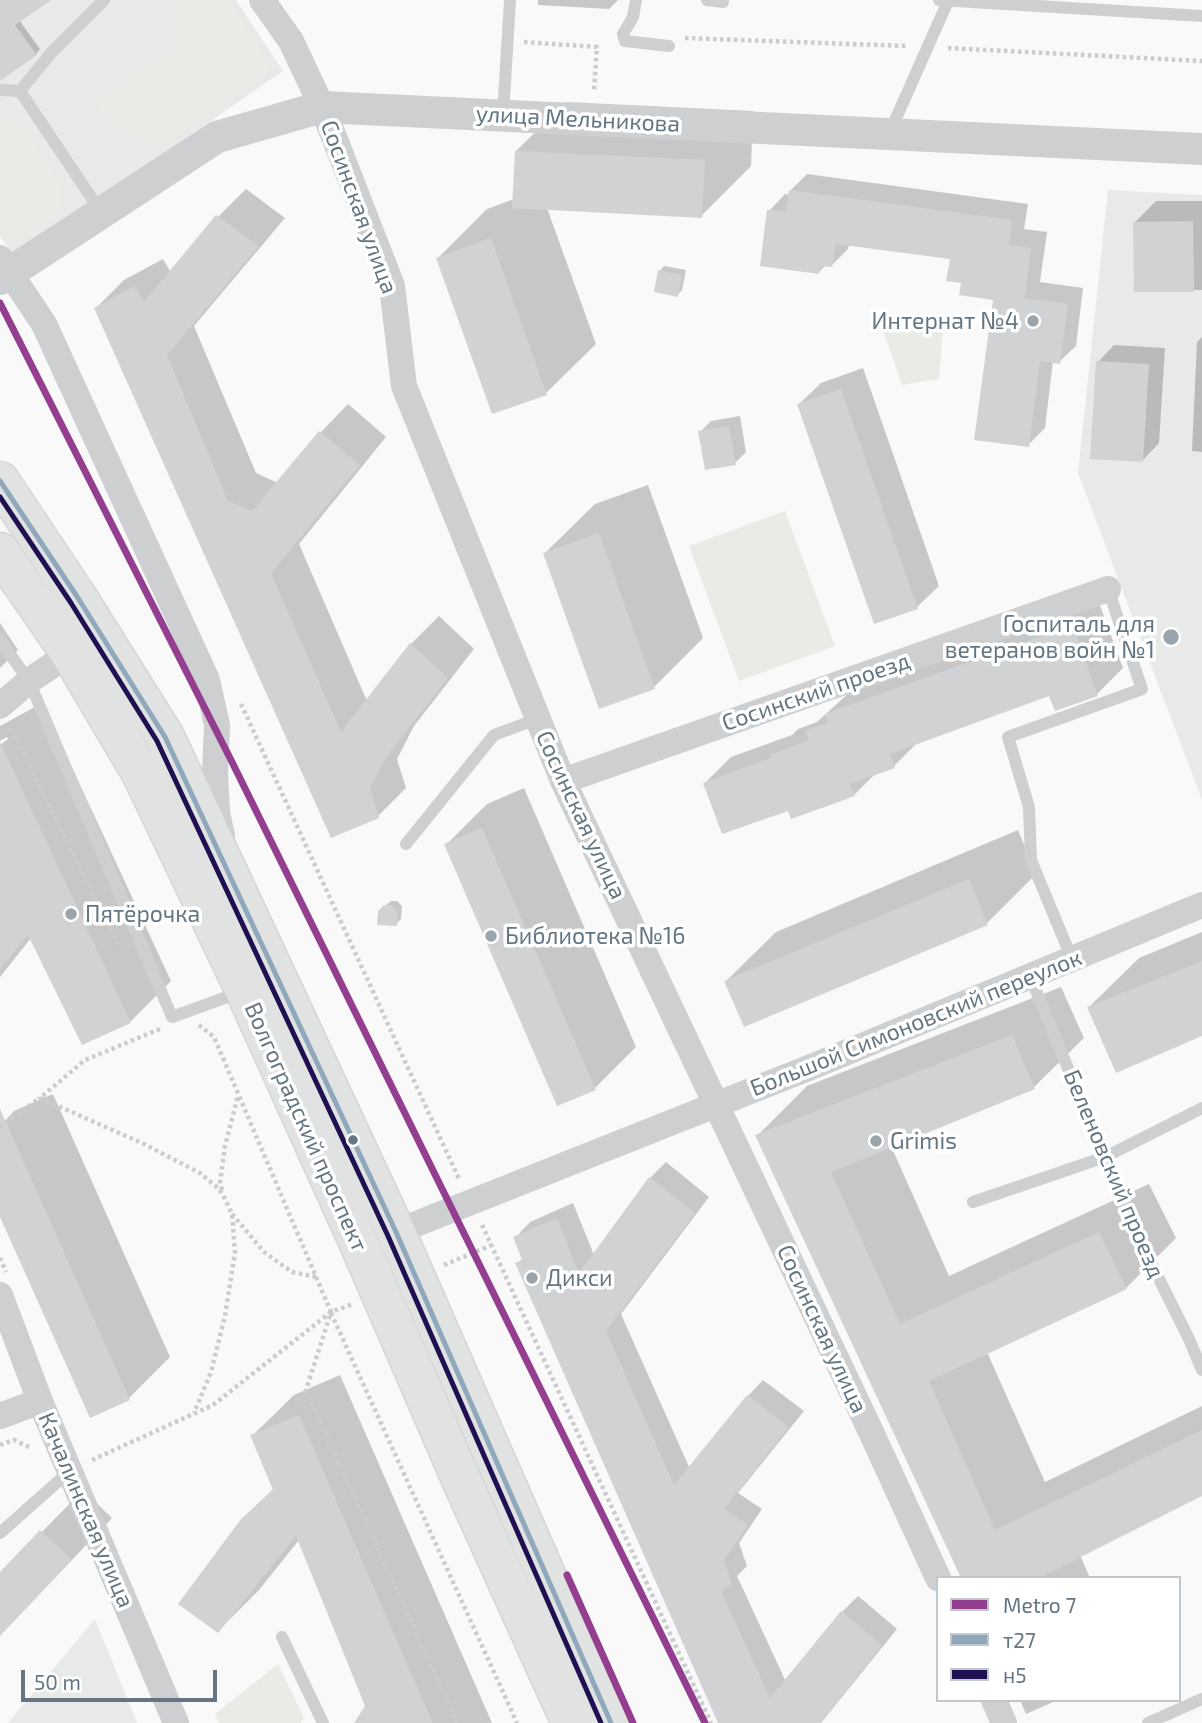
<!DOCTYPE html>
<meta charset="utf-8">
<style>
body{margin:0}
#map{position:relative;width:1202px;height:1723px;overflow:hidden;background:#f9f9f9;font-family:"Exo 2",sans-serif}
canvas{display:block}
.legend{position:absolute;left:936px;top:1576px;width:245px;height:126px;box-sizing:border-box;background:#fff;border:2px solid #c1c8cd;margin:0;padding:9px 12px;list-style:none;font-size:21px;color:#657683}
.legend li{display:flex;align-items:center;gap:14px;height:35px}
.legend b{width:35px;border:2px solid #c1c8cd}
.scale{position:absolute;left:21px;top:1670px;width:196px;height:32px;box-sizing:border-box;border:4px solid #657683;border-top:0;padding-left:9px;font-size:21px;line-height:24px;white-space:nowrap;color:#657683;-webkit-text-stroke:5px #fff;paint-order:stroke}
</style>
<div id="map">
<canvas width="1202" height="1723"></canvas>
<ul class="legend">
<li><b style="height:9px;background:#943e90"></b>Metro 7</li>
<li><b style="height:9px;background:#8fa8bb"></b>т27</li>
<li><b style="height:9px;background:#1f1051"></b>н5</li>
</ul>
<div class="scale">50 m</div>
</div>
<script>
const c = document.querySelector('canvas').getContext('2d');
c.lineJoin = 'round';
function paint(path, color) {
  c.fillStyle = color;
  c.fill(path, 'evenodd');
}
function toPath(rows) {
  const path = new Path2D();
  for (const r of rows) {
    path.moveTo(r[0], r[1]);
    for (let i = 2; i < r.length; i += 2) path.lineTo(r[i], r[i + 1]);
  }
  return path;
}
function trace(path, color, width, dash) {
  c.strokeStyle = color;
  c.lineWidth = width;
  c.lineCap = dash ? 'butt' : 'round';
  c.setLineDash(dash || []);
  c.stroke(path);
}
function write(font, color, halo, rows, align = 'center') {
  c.font = font + ' "Exo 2",sans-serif';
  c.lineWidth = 7;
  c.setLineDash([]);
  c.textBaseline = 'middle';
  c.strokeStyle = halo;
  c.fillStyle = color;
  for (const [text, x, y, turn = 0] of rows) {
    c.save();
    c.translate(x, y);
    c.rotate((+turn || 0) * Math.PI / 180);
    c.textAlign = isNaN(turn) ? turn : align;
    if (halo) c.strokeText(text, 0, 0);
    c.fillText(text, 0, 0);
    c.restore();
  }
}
const built = toPath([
 [0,0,236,0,283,71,15,257,0,236],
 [1108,190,1202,195,1202,800,1078,473],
 [95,1619,137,1723,8,1723]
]);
const green = toPath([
 [172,0,229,0,272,69,159,147,141,142,129,134,98,108,97,101,169,52,176,41,177,30],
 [0,117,19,127,32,138,59,180,63,198,58,214,46,226,17,241,4,239,0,236],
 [880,321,943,327,939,379,902,385],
 [785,511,835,646,739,681,689,546],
 [278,1664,304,1718,300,1723,219,1723,215,1714]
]);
const shadow = toPath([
 [0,0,42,0,19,20,40,49,36,54,0,70],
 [538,0,618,0,609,9,538,5],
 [566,102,753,111,751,166,701,216,547,208,596,344,546,393,493,412,438,258,487,209,514,199,516,151],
 [807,174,1028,204,1024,229,1047,232,1040,282,1083,288,1076,346,1059,362,1053,361,1045,428,1028,445,995,298,963,282,952,257,849,244,848,249,832,265,826,265,819,272,769,211,785,194,790,195,790,191],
 [246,189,285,218,194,326,256,473,278,483,321,432,348,404,386,437,299,544,367,701,411,644,439,616,474,649,414,726,397,759,406,788,378,816,96,308,124,280,163,259,171,273,218,217],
 [1156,201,1202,201,1202,290,1136,290,1135,222],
 [664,266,686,270,682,290,677,295,660,271],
 [1202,337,1202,452,1192,451,1197,342],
 [1114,345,1165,348,1159,443,1143,460,1098,362],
 [863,368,939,586,917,607,799,404,821,383],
 [740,416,746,452,735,463,700,432,711,421],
 [648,485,703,638,654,687,545,553,595,504],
 [1098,600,1123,668,1097,694,1050,693,919,741,894,766,876,773,854,795,789,808,705,783,731,757,792,735,798,729,817,722,853,689],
 [0,623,18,650,0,668],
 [42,703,171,981,130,1022,31,938,0,977,0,745,8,739,7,737,0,741,0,726],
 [524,788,636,1047,595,1088,446,845,487,804],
 [1018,830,1036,874,987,923,726,981,776,932],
 [391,901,397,901,402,906,401,919,396,924,379,911],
 [1202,932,1202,1034,1089,1007,1139,958],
 [1061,987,1084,1038,1034,1087,891,1146,949,1276,1149,1184,1176,1238,1126,1288,987,1352,1045,1482,1202,1406,1202,1494,1080,1555,1090,1578,963,1578,757,1136,807,1086],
 [53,1094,170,1357,129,1398,0,1213,0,1126,14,1111],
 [666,1162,709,1197,621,1314,690,1469,748,1396,763,1380,804,1411,738,1493,762,1509,739,1543,747,1566,737,1576,786,1682,842,1612,858,1596,897,1629,821,1723,720,1723,517,1264,523,1258,515,1238,530,1222,573,1203,594,1255,650,1178],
 [340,1375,492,1723,356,1723,367,1706,299,1540,259,1590,218,1631,242,1520,274,1488,252,1436,294,1395],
 [83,1490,112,1518,0,1635,0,1575],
 [1020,1700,1058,1700,1026,1714]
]);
const building = toPath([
 [0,0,51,0,15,25,37,55,0,81],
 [515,151,705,160,702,218,512,208],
 [789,190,1012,220,1009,245,1031,248,1025,298,1068,304,1060,364,1040,361,1029,447,974,440,993,300,959,295,961,283,946,281,950,259,836,244,832,267,820,266,819,274,760,266,767,210,786,212],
 [216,215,259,246,167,355,228,501,252,511,319,431,360,465,271,573,341,732,410,643,448,678,387,756,370,788,379,818,331,838,94,308,135,286,144,302],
 [1193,221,1194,292,1134,292,1133,222],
 [491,238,547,395,492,414,436,258],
 [658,270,682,275,678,297,654,292],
 [1096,361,1149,364,1143,462,1090,459],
 [841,389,918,609,874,624,797,404],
 [729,426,736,465,705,470,698,431],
 [599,533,655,689,599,709,543,553],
 [1072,625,1098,696,1055,711,1049,696,890,754,895,768,850,784,855,796,791,819,788,811,722,834,703,783,771,758,770,755,809,740,805,731,828,723,825,714],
 [0,742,131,1023,82,1045,28,935,0,969],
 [482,828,596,1090,557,1106,444,844],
 [969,879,988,925,744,1027,724,981],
 [384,905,392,905,398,912,397,926,377,925,378,911],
 [1202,961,1202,1036,1116,1073,1087,1007],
 [1012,1035,1035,1089,831,1172,900,1324,1099,1232,1127,1289,929,1381,995,1530,1202,1430,1202,1496,1039,1578,961,1578,755,1135],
 [0,1109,130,1400,90,1418,0,1217],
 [649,1177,695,1213,606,1331,674,1485,747,1395,789,1427,724,1509,748,1525,724,1560,732,1584,721,1591,770,1698,841,1611,882,1645,821,1723,718,1723,515,1263,522,1260,513,1237,557,1218,579,1273],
 [299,1415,416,1685,433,1723,354,1723,365,1706,296,1536,218,1633,178,1604,241,1519,273,1490,250,1435],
 [40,1530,72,1560,0,1636,0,1572]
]);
const path = toPath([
 [685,38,908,46],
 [524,42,597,47,594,91],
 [948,48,1202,61],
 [241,704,459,1179],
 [11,728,119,947],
 [199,1025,214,1037,331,1312,306,1390,457,1723],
 [160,1029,85,1060,40,1098,144,1144,200,1173,219,1189,223,1195,232,1214,235,1252,225,1316,211,1372,194,1413],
 [0,1127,40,1098],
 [222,1190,220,1183,225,1146,238,1096],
 [232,1214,264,1252,292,1272,316,1277],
 [482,1225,711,1723],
 [0,1258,6,1272],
 [444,1265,492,1245],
 [331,1313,517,1723],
 [0,1445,14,1440,31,1448],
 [92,1460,213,1405,331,1312,353,1304]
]);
const service = toPath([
 [636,0,633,17,623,34,625,41,669,46],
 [707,0,723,2],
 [939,0,1202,16],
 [0,90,20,91,52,52,104,0],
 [20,91,101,212],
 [503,115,510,0],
 [889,134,948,1],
 [0,640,29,681,172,1017,241,992],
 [406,844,494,735,537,719],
 [1072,959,1031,860,1029,807,1008,737,1142,689,1108,589],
 [1030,976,1134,1229,1189,1339,1202,1370],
 [973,1202,1105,1157,1202,1108],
 [0,1533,70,1471],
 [282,1637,323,1723],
 [1148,1723,1202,1699]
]);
const minor = toPath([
 [262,0,291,41,322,107,336,142,392,286,404,386,563,781,872,1434,938,1578],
 [0,258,44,324,207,680,217,725,215,772,217,812,222,836],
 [0,706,29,681,70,653],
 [563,781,1108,589],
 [396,1232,816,1065,1202,905],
 [0,1295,40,1401,176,1723],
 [0,1416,40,1401],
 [994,1700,1004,1723]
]);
const tertiary = toPath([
 [0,279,217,137,322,107,1202,149]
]);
const primary = toPath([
 [0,481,78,598,165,737,396,1232,611,1723],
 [0,552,70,653,141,773,245,991,360,1246,463,1484,571,1723]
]);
const bus1 = toPath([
 [0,481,78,598,165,737,396,1232,611,1723]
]);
const bus2 = toPath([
 [0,497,71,603,157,741,388,1236,601,1723]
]);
const metro1 = toPath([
 [0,303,233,764,705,1723],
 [567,1575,633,1723]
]);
const markers = [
 [1033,321,7,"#99a4ac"],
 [1171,637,9,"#99a4ac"],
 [71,914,7,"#99a4ac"],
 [491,936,7,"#99a4ac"],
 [353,1140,6,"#657683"],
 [876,1141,7,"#99a4ac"],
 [532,1278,7,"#99a4ac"]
];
const streetNames = [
 ["улица Мельникова",578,119,3],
 ["Сосинская улица",359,207,70],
 ["Сосинский проезд",816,692,-19],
 ["Сосинская улица",581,815,65],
 ["Большой Симоновский переулок",916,1023,-22],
 ["Волгоградский проспект",306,1127,66],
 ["Беленовский проезд",1114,1174,67],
 ["Сосинская улица",822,1329,65],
 ["Качалинская улица",86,1510,67]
];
const poiNames = [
 ["Интернат №4",1019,321,"right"],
 ["Госпиталь для",1155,624,"right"],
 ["ветеранов войн №1",1155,650,"right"],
 ["Пятёрочка",85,914],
 ["Библиотека №16",505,936],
 ["Grimis",890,1141],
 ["Дикси",546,1278]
];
paint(built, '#e8e9e9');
paint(green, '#e8ebe6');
paint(shadow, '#0003');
paint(building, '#d0d2d3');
trace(primary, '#d5d6d7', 41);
trace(path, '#cbcccd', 4.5, [3.5, 3.5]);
trace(service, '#cecfd0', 12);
trace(minor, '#cecfd0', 26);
trace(tertiary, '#cecfd0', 32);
trace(primary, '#e1e2e2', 38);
trace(bus1, '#8fa8bb', 5);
trace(bus2, '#1f1051', 5);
trace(metro1, '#943e90', 7);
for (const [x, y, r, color] of markers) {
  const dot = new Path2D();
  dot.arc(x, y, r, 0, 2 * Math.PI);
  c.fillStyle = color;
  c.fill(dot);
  trace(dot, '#fff', 2.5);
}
write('23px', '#657683', '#fff', streetNames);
write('23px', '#657683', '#fff', poiNames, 'left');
</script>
